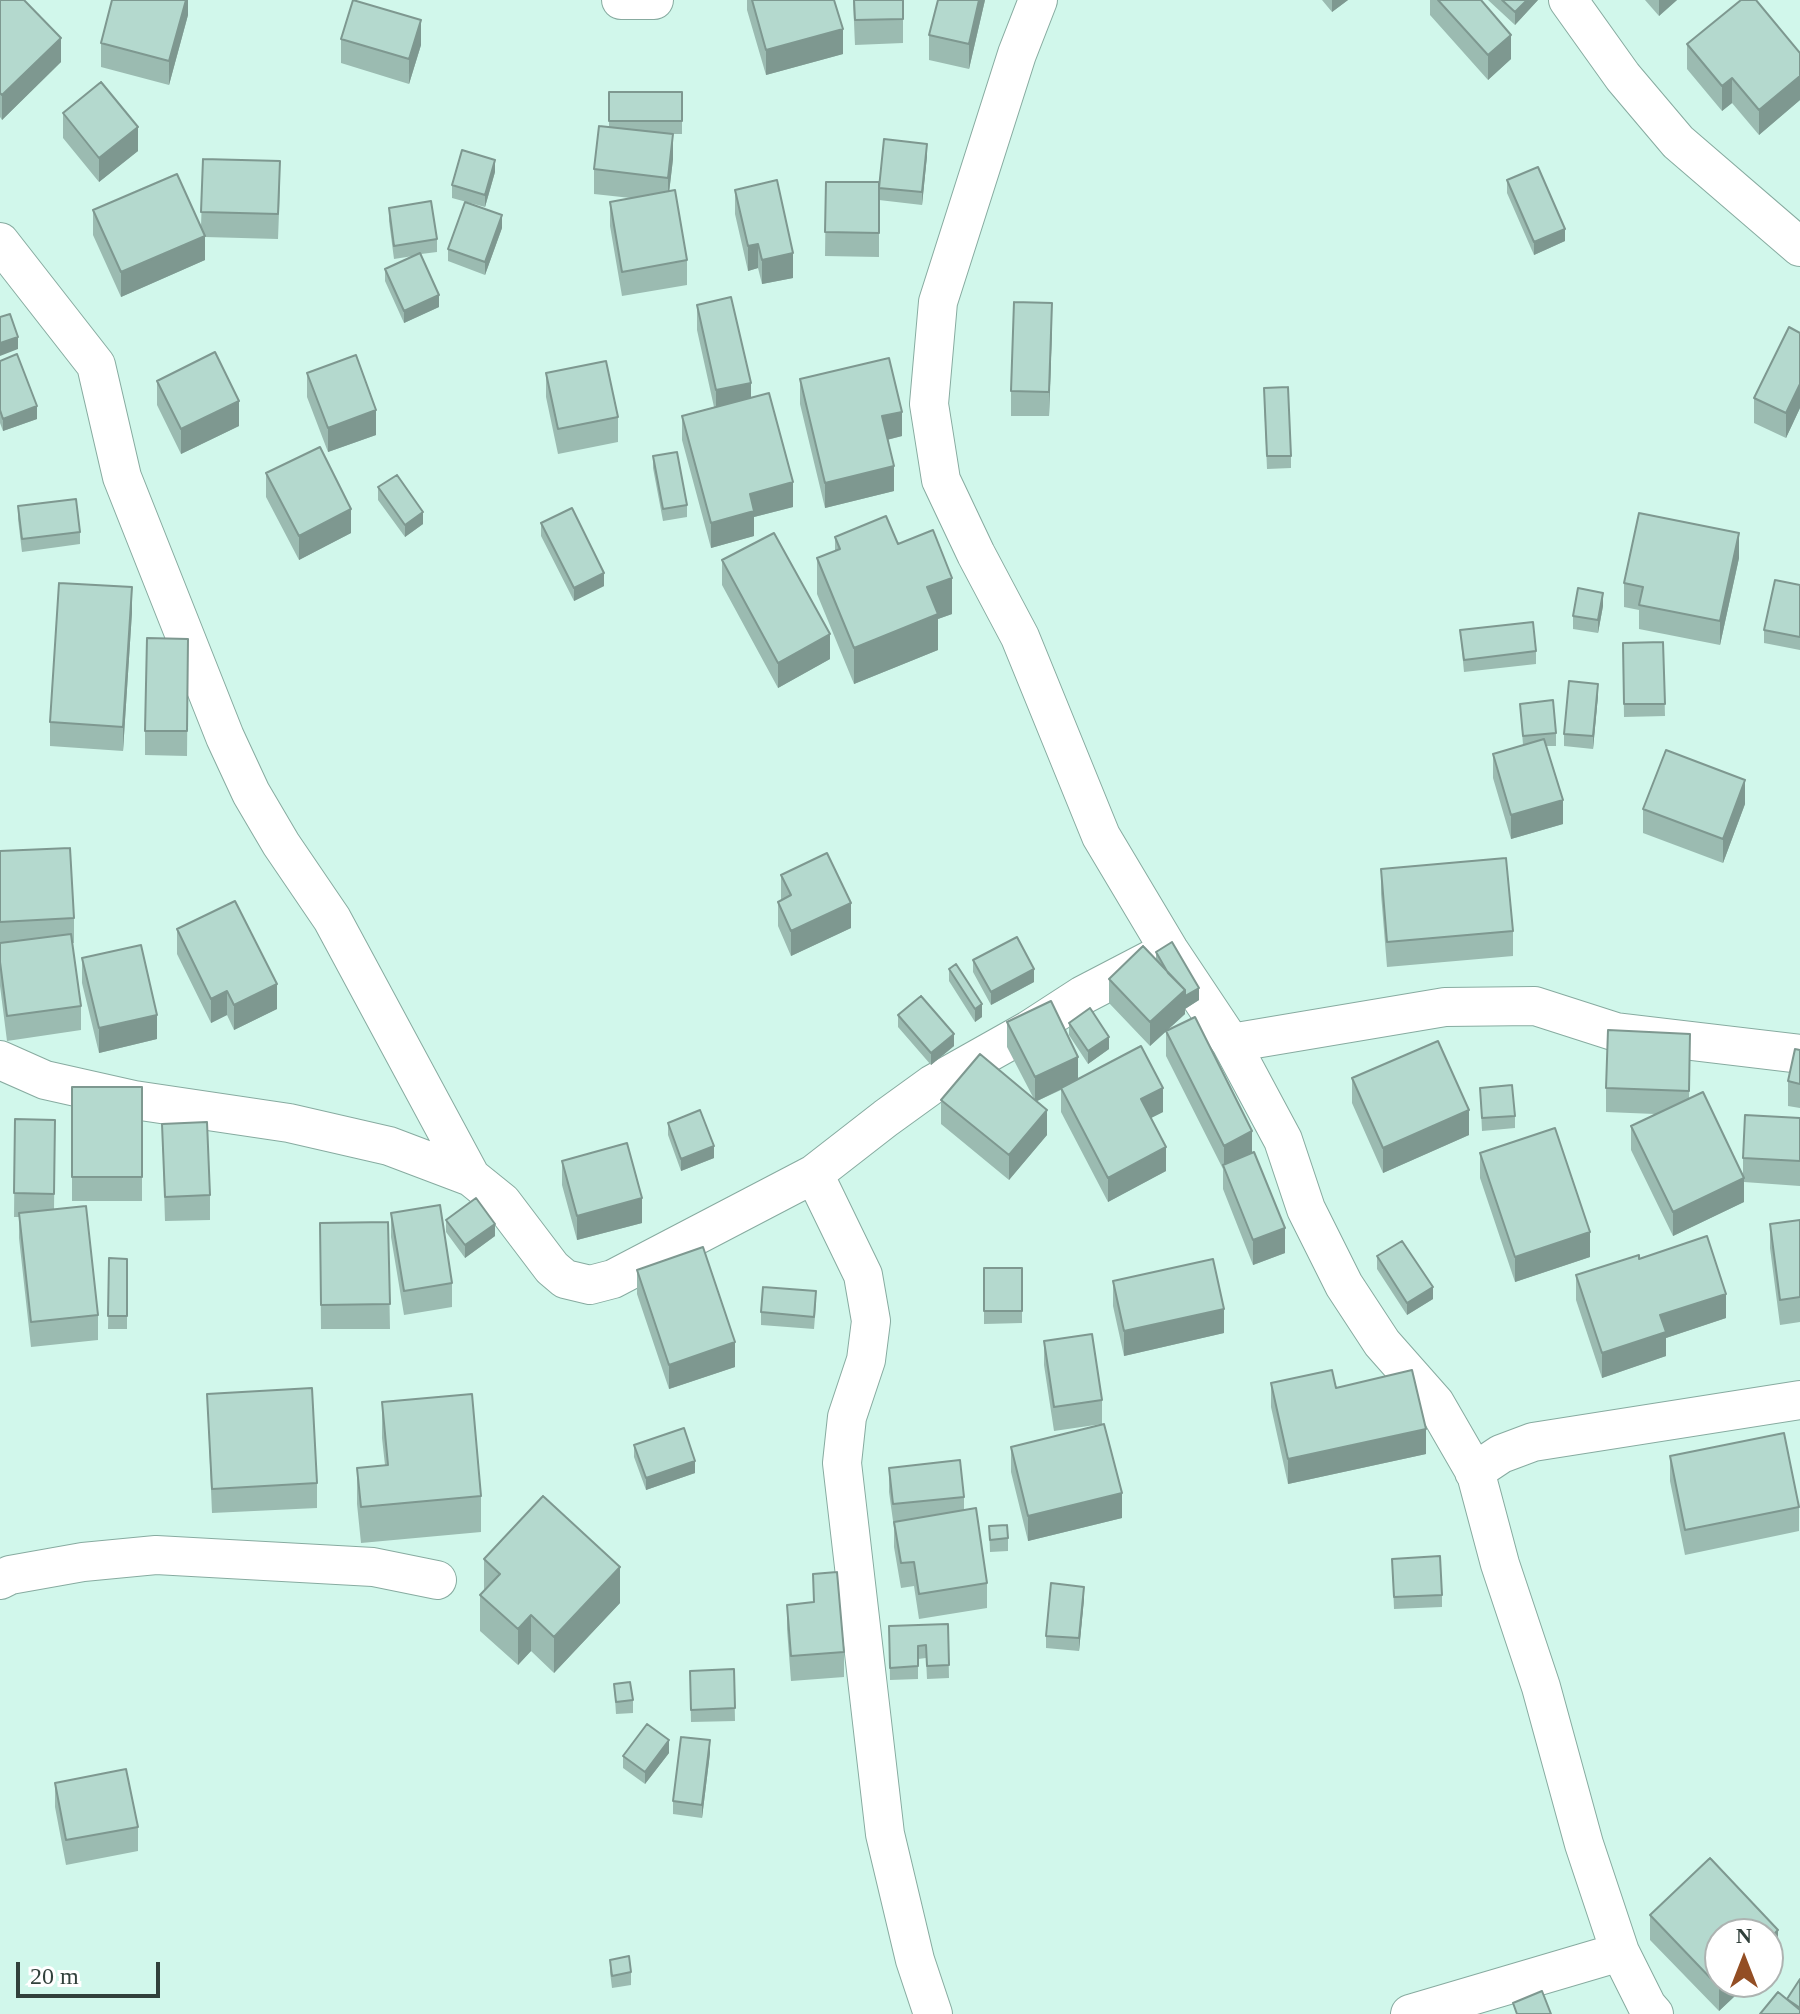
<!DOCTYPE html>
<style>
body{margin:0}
#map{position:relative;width:1800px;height:2014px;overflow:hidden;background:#d1f7eb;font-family:Georgia,serif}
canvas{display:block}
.north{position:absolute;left:1704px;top:1918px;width:80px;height:80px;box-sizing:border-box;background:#fff;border:2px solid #adb3b1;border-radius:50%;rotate:0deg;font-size:22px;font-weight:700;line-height:32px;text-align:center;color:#31403b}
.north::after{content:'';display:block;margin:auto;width:28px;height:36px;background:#934e24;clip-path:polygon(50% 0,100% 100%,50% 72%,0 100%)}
.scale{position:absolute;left:16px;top:1962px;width:144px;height:36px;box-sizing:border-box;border:4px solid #31403b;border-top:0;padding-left:10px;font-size:24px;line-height:28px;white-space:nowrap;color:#31403b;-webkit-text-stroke:6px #fff;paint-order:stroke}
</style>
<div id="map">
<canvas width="1800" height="2014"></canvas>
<div class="north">N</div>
<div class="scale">20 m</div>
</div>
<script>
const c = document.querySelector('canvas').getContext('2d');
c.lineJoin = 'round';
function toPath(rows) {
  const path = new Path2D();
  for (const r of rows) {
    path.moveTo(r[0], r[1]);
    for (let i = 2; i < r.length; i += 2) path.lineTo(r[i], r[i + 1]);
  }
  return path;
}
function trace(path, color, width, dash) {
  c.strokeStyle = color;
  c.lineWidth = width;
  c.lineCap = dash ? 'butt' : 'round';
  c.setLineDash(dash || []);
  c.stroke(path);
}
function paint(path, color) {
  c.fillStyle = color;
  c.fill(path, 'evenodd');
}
const minor = toPath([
 [621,0,654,0],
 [1038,0,1017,54,938,302,929,404,941,480,976,554,1020,637,1101,836,1169,950,1231,1043,1283,1140,1306,1209,1344,1285,1382,1343,1435,1403,1476,1474,1500,1564,1541,1687,1584,1844,1620,1952,1647,2006,1654,2014],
 [1568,0,1623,77,1678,142,1800,247],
 [0,242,96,365,122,477,225,737,251,793,281,844,332,919,471,1177],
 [1231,1043,1445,1007,1535,1006,1616,1032,1800,1054],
 [0,1060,45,1080,134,1100,289,1123,389,1146,471,1177,502,1202,552,1268,565,1279,590,1285,613,1279,814,1174,886,1118,933,1084,1029,1030,1083,995,1156,957],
 [814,1174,863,1275,871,1321,866,1360,847,1417,842,1463,885,1834,915,1960,933,2014],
 [1474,1472,1501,1454,1533,1442,1800,1400],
 [0,1580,10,1575,83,1562,156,1555,373,1567,437,1580],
 [1410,2014,1620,1952]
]);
const wall = toPath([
 [0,0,61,62,2,120,0,117],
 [188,0,188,15,169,85,101,67,101,43],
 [747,0,834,0,843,54,766,75,747,10],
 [853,0,903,0,903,43,855,45],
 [985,0,969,69,929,60,929,35],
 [1322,0,1348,0,1332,12],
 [1430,0,1481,0,1511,59,1488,80,1430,15],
 [1488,0,1538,0,1515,25],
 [1645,0,1677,0,1659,16],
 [341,39,421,45,409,84,341,63],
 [1687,44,1800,53,1800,100,1759,135,1732,103,1722,111,1687,69],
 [609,92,682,92,682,134,672,134,673,159,669,192,687,260,687,285,622,296,610,226,610,202,631,198,594,194,594,169,609,127],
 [63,113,138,151,99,182,63,138],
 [927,156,922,205,879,200,879,257,825,256,826,182,879,182],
 [203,159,280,186,278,239,205,237,205,260,121,297,93,235,93,210,201,227],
 [495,172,485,207,452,198,452,185],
 [1507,180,1565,241,1534,255,1507,193],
 [735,190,793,278,762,284,758,268,748,271,735,214],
 [389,208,437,239,437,252,421,254,439,307,404,323,385,281,385,269,413,256,394,259,389,221],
 [502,228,485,275,448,261,448,249],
 [697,305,751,398,793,507,754,517,754,536,711,548,682,440,682,416,714,407,697,330],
 [1052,328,1049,416,1011,416,1011,391],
 [1800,333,1800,408,1786,438,1754,423,1754,398],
 [0,361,37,419,3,431,0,423],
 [307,373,376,435,328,452,307,397],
 [546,373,618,417,618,442,558,454,546,397],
 [800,379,902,436,887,440,894,491,825,508,800,404],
 [157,381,239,426,181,454,157,405],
 [1264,400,1291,456,1291,468,1267,469],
 [653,456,687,505,687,517,663,521,653,468],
 [266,473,351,533,299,560,266,497],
 [378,487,423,524,405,537,378,500],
 [18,506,80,532,80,544,22,552,18,519],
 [541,523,604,586,574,601,541,536],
 [835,537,898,544,952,614,938,619,938,650,854,684,817,594,817,558,835,551],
 [1739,558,1720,645,1639,629,1639,610,1624,607,1624,583],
 [722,560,830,659,778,688,722,585],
 [1800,585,1800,650,1764,643,1764,630],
 [1603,606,1598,633,1573,629,1573,616],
 [132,612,123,751,50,746,50,722],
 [1460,630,1536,651,1536,664,1464,672],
 [188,639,187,756,145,755,145,731],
 [1663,642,1665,716,1624,717,1623,643],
 [1598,696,1593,749,1564,746,1564,734],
 [1520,704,1556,733,1556,746,1546,746,1563,824,1511,839,1493,778,1493,754,1523,745],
 [1745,804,1723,863,1643,833,1643,809],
 [0,851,74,918,74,943,72,943,81,1006,81,1030,7,1041,0,986],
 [1381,869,1513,931,1513,956,1387,967,1381,894],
 [781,875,851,928,791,956,778,926,778,902,781,900],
 [177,929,277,1009,234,1030,227,1015,211,1023,177,954],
 [1156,952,1199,1000,1185,1009,1185,1014,1150,1046,1109,1003,1109,979,1156,960],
 [82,958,157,1039,99,1053,82,983],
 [973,960,1034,982,991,1005,973,972],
 [949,969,982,1017,975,1022,949,981],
 [898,1015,954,1046,931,1065,898,1027],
 [1007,1022,1078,1079,1163,1112,1151,1118,1166,1171,1108,1202,1061,1112,1061,1090,1037,1101,1047,1135,1009,1180,941,1124,941,1100,1034,1099,1007,1047],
 [1069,1023,1109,1049,1088,1064,1069,1035],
 [1166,1031,1252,1153,1285,1253,1253,1265,1223,1189,1223,1169,1166,1056],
 [1800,1050,1800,1108,1788,1106,1788,1081],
 [1690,1058,1689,1098,1743,1174,1743,1158,1800,1118,1800,1186,1744,1182,1744,1202,1673,1236,1631,1150,1631,1126,1655,1114,1606,1112,1606,1088],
 [1352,1078,1469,1135,1383,1173,1352,1103],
 [72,1087,142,1087,142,1201,72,1201],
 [1480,1088,1515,1116,1515,1128,1482,1131],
 [15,1119,55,1120,54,1210,98,1315,98,1340,31,1347,19,1238,19,1217,14,1217],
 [668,1123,714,1158,681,1171,668,1135],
 [162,1124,210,1195,210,1220,165,1221],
 [1480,1153,1590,1257,1515,1282,1480,1178],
 [562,1161,642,1223,577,1240,562,1185],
 [391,1213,452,1283,452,1307,404,1315,391,1237],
 [446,1220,495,1236,465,1258,446,1232],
 [1800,1220,1800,1322,1780,1325,1770,1248,1770,1224],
 [388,1222,390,1329,321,1329,320,1223],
 [1377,1256,1433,1299,1407,1315,1377,1269],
 [109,1258,127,1259,127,1329,108,1329],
 [984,1268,1022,1268,1022,1323,984,1324],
 [637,1270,735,1367,669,1389,637,1294],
 [1576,1275,1726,1318,1666,1338,1666,1356,1602,1378,1576,1300],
 [1113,1281,1224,1333,1124,1356,1113,1306],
 [816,1304,814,1329,761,1325,761,1312],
 [1044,1341,1102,1400,1102,1424,1054,1431,1044,1365],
 [1271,1383,1426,1454,1288,1484,1271,1407],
 [207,1394,317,1483,317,1508,212,1513],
 [382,1402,481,1496,481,1532,361,1543,357,1504,357,1468,385,1465,382,1438],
 [634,1445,695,1473,646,1490,634,1457],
 [1011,1447,1122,1518,1028,1541,1011,1472],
 [1670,1456,1799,1507,1799,1531,1685,1555,1670,1481],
 [889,1468,964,1497,964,1510,987,1583,987,1608,919,1619,914,1586,901,1588,894,1547,894,1528,889,1492],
 [989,1526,1008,1538,1008,1551,990,1552],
 [484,1559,620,1603,554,1673,531,1651,518,1665,480,1631,480,1595,484,1591],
 [1392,1559,1442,1595,1442,1607,1394,1609],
 [813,1574,844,1652,844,1677,791,1681,787,1629,787,1605,813,1602],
 [1084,1599,1079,1651,1046,1648,1046,1636],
 [948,1624,949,1678,927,1679,926,1658,918,1659,918,1679,890,1680,889,1626],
 [734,1669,735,1721,691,1722,690,1671],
 [614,1684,633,1700,633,1713,616,1714],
 [669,1753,645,1784,623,1768,623,1756],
 [710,1753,702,1818,673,1814,673,1801],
 [55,1783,138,1827,138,1851,66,1865,55,1807],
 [1650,1915,1778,1955,1719,2011,1650,1940],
 [610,1960,631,1972,631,1985,612,1988,610,1972]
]);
const shadedWall = toPath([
 [186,0,188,0,188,15,169,85,169,61],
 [979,0,985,0,969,69,969,44],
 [1332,0,1348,0,1332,12],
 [1527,0,1538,0,1515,25,1515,12],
 [1659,0,1677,0,1659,16],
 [421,20,421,45,409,84,409,59],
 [843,29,843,54,766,75,766,50],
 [1511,35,1511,59,1488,80,1488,55],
 [61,38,61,62,2,120,2,95],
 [1800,76,1800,100,1759,135,1759,110],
 [1732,78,1732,103,1722,111,1722,86],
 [138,127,138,151,99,182,99,158],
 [673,134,673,159,668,202,668,178],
 [927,144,927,156,922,205,922,192],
 [495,160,495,172,485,207,485,195],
 [502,215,502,228,485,275,485,262],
 [1565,229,1565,241,1534,255,1534,242],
 [205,236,205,260,121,297,121,272],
 [758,244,758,268,748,271,748,246],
 [793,253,793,278,762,284,762,260],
 [439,295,439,307,404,323,404,311],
 [1052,303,1052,328,1049,416,1049,392],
 [18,337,18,349,0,356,0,343],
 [751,383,751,408,716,415,716,390],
 [1800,384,1800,408,1786,438,1786,413],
 [239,401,239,426,181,454,181,429],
 [37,406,37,419,3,431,3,419],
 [376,410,376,435,328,452,328,428],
 [902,412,902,436,882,441,882,416],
 [894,466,894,491,825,508,825,483],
 [793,482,793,507,754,517,754,536,711,548,711,523,750,494],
 [351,509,351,533,299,560,299,536],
 [423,512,423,524,405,537,405,525],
 [1739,533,1739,558,1720,645,1720,621],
 [604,573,604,586,574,601,574,588],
 [952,578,952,614,938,619,938,650,854,684,854,648,927,587],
 [132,587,132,612,123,751,123,727],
 [1603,593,1603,606,1598,633,1598,620],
 [830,634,830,659,778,688,778,663],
 [1598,684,1598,696,1593,749,1593,736],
 [1745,780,1745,804,1723,863,1723,839],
 [1563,800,1563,824,1511,839,1511,815],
 [851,903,851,928,791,956,791,931],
 [1034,969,1034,982,991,1005,991,992],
 [277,984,277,1009,234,1030,234,1005],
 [1199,988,1199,1000,1185,1009,1185,1014,1150,1046,1150,1022,1185,990],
 [227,991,227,1015,211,1023,211,999],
 [982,1004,982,1017,975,1022,975,1009],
 [157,1015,157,1039,99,1053,99,1028],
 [954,1034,954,1046,931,1065,931,1053],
 [1109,1037,1109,1049,1088,1064,1088,1051],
 [1078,1057,1078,1081,1035,1102,1035,1077],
 [1163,1088,1163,1112,1141,1123,1141,1099],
 [1047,1110,1047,1135,1009,1180,1009,1155],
 [1469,1110,1469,1135,1383,1173,1383,1148],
 [1252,1131,1252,1156,1224,1167,1224,1146],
 [714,1146,714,1158,681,1171,681,1159],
 [1166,1147,1166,1171,1108,1202,1108,1178],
 [1744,1178,1744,1202,1673,1236,1673,1212],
 [642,1198,642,1223,577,1240,577,1216],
 [495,1224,495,1236,465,1258,465,1245],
 [1285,1228,1285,1253,1253,1265,1253,1240],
 [1590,1232,1590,1257,1515,1282,1515,1257],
 [1433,1287,1433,1299,1407,1315,1407,1303],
 [1726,1294,1726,1318,1666,1338,1666,1356,1602,1378,1602,1353,1660,1315],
 [1224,1309,1224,1333,1124,1356,1124,1331],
 [735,1342,735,1367,669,1389,669,1365],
 [1426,1429,1426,1454,1288,1484,1288,1459],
 [695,1461,695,1473,646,1490,646,1478],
 [1122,1493,1122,1518,1028,1541,1028,1516],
 [620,1567,620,1603,554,1673,554,1637],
 [1084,1587,1084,1599,1079,1651,1079,1638],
 [531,1615,531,1651,518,1665,518,1629],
 [669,1740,669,1753,645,1784,645,1772],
 [710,1740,710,1753,702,1818,702,1805],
 [1778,1930,1778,1955,1768,1965,1768,1940],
 [1724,1982,1750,1982,1719,2011,1719,1987]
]);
const building = toPath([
 [0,0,24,0,61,38,2,95,0,93,0,0],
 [112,0,186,0,169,61,101,43,112,0],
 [353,0,421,20,409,59,341,39,353,0],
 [752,0,834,0,843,29,766,50,752,0],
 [854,0,903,0,903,19,855,20,854,0],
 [938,0,979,0,969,44,929,35,938,0],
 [1438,0,1481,0,1511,35,1488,55,1438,0],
 [1502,0,1527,0,1515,12,1502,0],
 [1741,0,1756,0,1800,53,1800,76,1759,110,1732,78,1722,86,1687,44,1741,0],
 [101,82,138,127,99,158,63,113,101,82],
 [609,92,682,92,682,121,609,121,609,92],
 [599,126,673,134,668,178,594,169,599,126],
 [884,139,927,144,922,192,879,188,884,139],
 [462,150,495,160,485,195,452,185,462,150],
 [203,159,280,161,278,214,201,212,203,159],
 [1538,167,1565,229,1534,242,1507,180,1538,167],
 [177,174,205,236,121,272,93,210,177,174],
 [777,180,793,253,762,260,758,244,748,246,735,190,777,180],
 [826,182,879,182,879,233,825,232,826,182],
 [675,190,687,260,622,272,610,202,675,190],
 [431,201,437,239,394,246,389,208,431,201],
 [465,202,502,215,485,262,448,249,465,202],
 [420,253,439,295,404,311,385,269,420,253],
 [731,297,751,383,716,390,697,305,731,297],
 [1014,302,1052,303,1049,392,1011,391,1014,302],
 [10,314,18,337,0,343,0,317,10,314],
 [1789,327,1800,333,1800,384,1786,413,1754,398,1789,327],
 [215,352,239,401,181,429,157,381,215,352],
 [17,354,37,406,3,419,0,410,0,361,17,354],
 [356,355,376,410,328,428,307,373,356,355],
 [889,358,902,412,882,416,894,466,825,483,800,379,889,358],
 [606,361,618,417,558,429,546,373,606,361],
 [1288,387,1291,456,1267,456,1264,388,1288,387],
 [769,393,793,482,750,494,754,511,711,523,682,416,769,393],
 [320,447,351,509,299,536,266,473,320,447],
 [677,452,687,505,663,509,653,456,677,452],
 [397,475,423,512,405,525,378,487,397,475],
 [76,499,80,532,22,539,18,506,76,499],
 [572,508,604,573,574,588,541,523,572,508],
 [1639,513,1739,533,1720,621,1639,605,1643,587,1624,583,1639,513],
 [886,516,898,544,933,530,952,578,927,587,938,614,854,648,817,558,840,549,835,537,886,516],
 [774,533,830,634,778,663,722,560,774,533],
 [1775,580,1800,585,1800,637,1764,630,1775,580],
 [59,583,132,587,123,727,50,722,59,583],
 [1578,588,1603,593,1598,620,1573,616,1578,588],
 [1533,622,1536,651,1464,660,1460,630,1533,622],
 [147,638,188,639,187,731,145,731,147,638],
 [1663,642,1665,704,1624,704,1623,643,1663,642],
 [1569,681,1598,684,1593,736,1564,734,1569,681],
 [1553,700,1556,733,1523,736,1520,704,1553,700],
 [1544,739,1563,800,1511,815,1493,754,1544,739],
 [1666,750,1745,780,1723,839,1643,809,1666,750],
 [70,848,74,918,0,922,0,851,70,848],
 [827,853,851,903,791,931,778,902,791,895,781,875,827,853],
 [1506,858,1513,931,1387,942,1381,869,1506,858],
 [235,901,277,984,234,1005,227,991,211,999,177,929,235,901],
 [71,934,81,1006,7,1016,0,962,0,943,71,934],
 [1017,937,1034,969,991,992,973,960,1017,937],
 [1172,942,1199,988,1185,996,1185,990,1168,973,1156,952,1172,942],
 [141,945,157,1015,99,1028,82,958,141,945],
 [1143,946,1185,990,1150,1022,1109,979,1143,946],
 [956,964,982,1004,975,1009,949,969,956,964],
 [921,996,954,1034,931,1053,898,1015,921,996],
 [1051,1001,1078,1057,1035,1077,1007,1022,1051,1001],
 [1090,1008,1109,1037,1088,1051,1069,1023,1090,1008],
 [1195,1017,1252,1131,1224,1146,1166,1031,1195,1017],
 [1608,1030,1690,1034,1689,1091,1606,1088,1608,1030],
 [1438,1041,1469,1110,1383,1148,1352,1078,1438,1041],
 [1141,1046,1163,1088,1141,1099,1166,1147,1108,1178,1061,1088,1141,1046],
 [1795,1049,1800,1050,1800,1084,1788,1081,1795,1049],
 [980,1054,1047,1110,1009,1155,941,1100,980,1054],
 [1512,1085,1515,1116,1482,1118,1480,1088,1512,1085],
 [72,1087,142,1087,142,1177,72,1177,72,1087],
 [1703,1092,1744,1178,1673,1212,1631,1126,1703,1092],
 [700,1110,714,1146,681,1159,668,1123,700,1110],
 [1745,1115,1800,1118,1800,1161,1743,1158,1745,1115],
 [15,1119,55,1120,54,1194,14,1193,15,1119],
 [207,1122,210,1195,165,1197,162,1124,207,1122],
 [1555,1128,1590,1232,1515,1257,1480,1153,1555,1128],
 [627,1143,642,1198,577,1216,562,1161,627,1143],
 [1254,1152,1285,1228,1253,1240,1223,1165,1254,1152],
 [476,1198,495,1224,465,1245,446,1220,476,1198],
 [440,1205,452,1283,404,1291,391,1213,440,1205],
 [86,1206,98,1315,31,1322,19,1213,86,1206],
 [1800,1220,1800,1297,1780,1300,1770,1224,1800,1220],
 [388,1222,390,1304,321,1305,320,1223,388,1222],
 [1707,1236,1726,1294,1660,1315,1666,1332,1602,1353,1576,1275,1639,1255,1639,1259,1707,1236],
 [1402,1241,1433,1287,1407,1303,1377,1256,1402,1241],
 [703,1247,735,1342,669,1365,637,1270,703,1247],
 [109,1258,127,1259,127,1316,108,1316,109,1258],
 [1213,1259,1224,1309,1124,1331,1113,1281,1213,1259],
 [984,1268,1022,1268,1022,1311,984,1311,984,1268],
 [763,1287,816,1291,814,1317,761,1312,763,1287],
 [1092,1334,1102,1400,1054,1407,1044,1341,1092,1334],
 [1332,1370,1336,1388,1412,1370,1426,1429,1288,1459,1271,1383,1332,1370],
 [312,1388,317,1483,212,1489,207,1394,312,1388],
 [472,1394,481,1496,361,1507,357,1468,388,1465,382,1402,472,1394],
 [1104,1424,1122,1493,1028,1516,1011,1447,1104,1424],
 [684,1428,695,1461,646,1478,634,1445,684,1428],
 [1784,1433,1799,1507,1685,1530,1670,1456,1784,1433],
 [960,1460,964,1497,893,1504,889,1468,960,1460],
 [543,1496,620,1567,554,1637,531,1615,518,1629,480,1595,500,1574,484,1559,543,1496],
 [976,1508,987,1583,919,1594,914,1562,901,1563,894,1522,976,1508],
 [1007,1525,1008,1538,990,1540,989,1526,1007,1525],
 [1440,1556,1442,1595,1394,1597,1392,1559,1440,1556],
 [837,1572,844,1652,791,1656,787,1605,814,1602,813,1574,837,1572],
 [1051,1583,1084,1587,1079,1638,1046,1636,1051,1583],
 [948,1624,949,1665,927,1666,926,1645,918,1646,918,1666,890,1668,889,1626,948,1624],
 [734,1669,735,1708,691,1710,690,1671,734,1669],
 [630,1682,633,1700,616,1702,614,1684,630,1682],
 [647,1724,669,1740,645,1772,623,1756,647,1724],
 [681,1737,710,1740,702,1805,673,1801,681,1737],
 [126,1769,138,1827,66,1840,55,1783,126,1769],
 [1710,1858,1778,1930,1768,1940,1768,1934,1720,1934,1720,1982,1724,1982,1719,1987,1650,1915,1710,1858],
 [629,1956,631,1972,612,1976,610,1960,629,1956],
 [1800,1979,1800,2008,1787,1999,1800,1979],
 [1542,1991,1551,2014,1517,2014,1513,2003,1542,1991],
 [1778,1992,1800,2010,1800,2014,1760,2014,1778,1992]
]);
trace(minor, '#87aba0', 40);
trace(minor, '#fff', 38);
paint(wall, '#9bbbb1');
paint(shadedWall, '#7e9890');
paint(building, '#b4d9ce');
trace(building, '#7e9890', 2);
</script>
